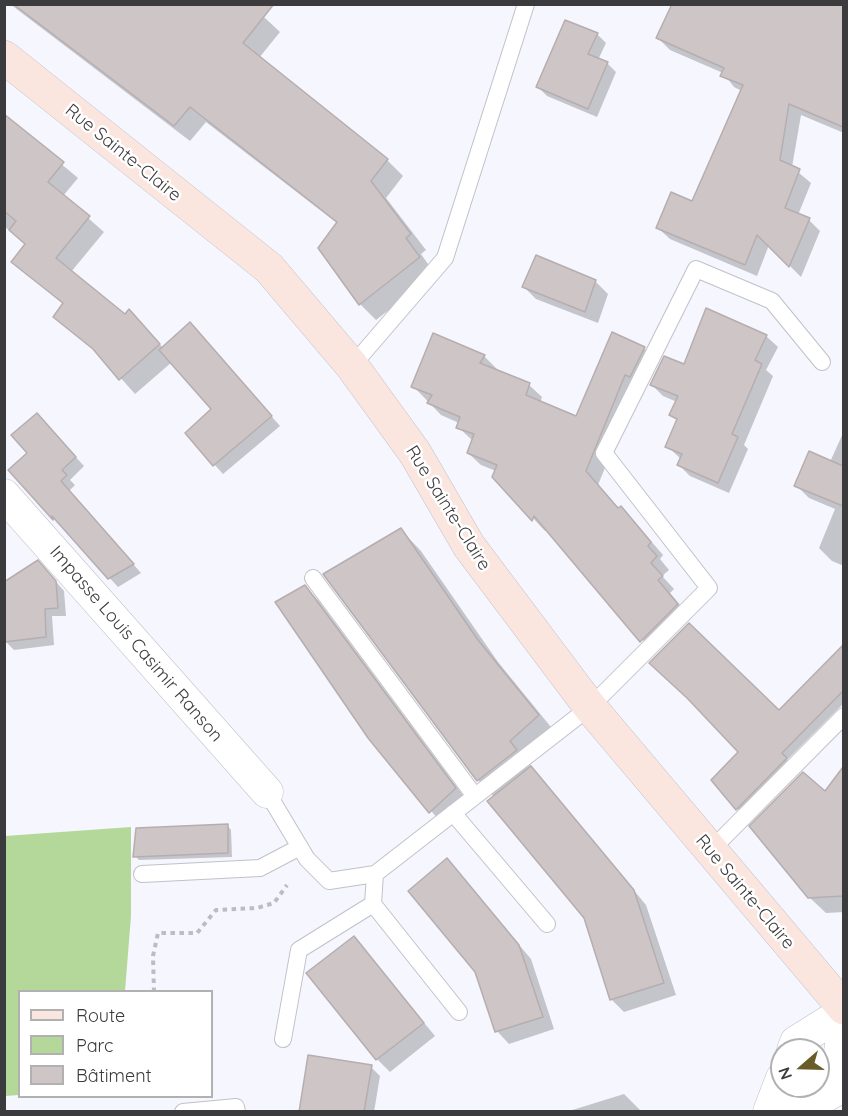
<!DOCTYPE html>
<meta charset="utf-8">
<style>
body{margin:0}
#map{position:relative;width:848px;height:1116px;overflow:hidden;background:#f5f6fe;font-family:Quicksand,sans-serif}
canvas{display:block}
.frame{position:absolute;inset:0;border:6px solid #3b3b3e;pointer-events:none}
.legend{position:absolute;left:18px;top:990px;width:195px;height:108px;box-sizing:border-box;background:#fff;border:2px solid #b1b1b2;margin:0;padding:8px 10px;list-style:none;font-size:18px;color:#3b3b3e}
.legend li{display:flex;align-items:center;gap:12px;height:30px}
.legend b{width:30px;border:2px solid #b1b1b2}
.north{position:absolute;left:770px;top:1038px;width:60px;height:60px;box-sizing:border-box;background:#fff;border:2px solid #b1b1b2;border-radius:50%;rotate:250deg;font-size:16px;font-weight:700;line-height:24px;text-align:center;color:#3b3b3e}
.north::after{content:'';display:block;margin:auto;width:21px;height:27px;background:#695c29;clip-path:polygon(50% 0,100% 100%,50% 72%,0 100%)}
</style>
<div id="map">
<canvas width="848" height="1116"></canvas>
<div class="frame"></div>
<ul class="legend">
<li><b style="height:8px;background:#fbe6df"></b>Route</li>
<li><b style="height:16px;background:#b4d899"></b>Parc</li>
<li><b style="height:16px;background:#cec5c7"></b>Bâtiment</li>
</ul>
<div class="north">N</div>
</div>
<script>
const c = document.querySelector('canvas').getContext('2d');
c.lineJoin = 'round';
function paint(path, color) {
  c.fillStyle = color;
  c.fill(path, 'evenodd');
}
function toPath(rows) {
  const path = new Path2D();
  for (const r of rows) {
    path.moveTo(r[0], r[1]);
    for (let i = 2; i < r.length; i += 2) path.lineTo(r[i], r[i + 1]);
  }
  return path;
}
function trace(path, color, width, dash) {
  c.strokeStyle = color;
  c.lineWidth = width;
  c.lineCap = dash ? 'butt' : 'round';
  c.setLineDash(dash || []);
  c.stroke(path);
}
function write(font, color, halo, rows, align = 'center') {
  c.font = font + ' Quicksand,sans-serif';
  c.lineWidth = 5;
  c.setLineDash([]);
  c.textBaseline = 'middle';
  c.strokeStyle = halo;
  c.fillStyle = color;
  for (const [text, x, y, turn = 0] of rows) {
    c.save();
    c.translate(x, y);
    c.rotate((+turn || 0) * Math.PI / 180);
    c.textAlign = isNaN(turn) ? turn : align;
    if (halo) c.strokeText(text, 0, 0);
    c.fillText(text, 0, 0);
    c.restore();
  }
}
const green = toPath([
 [131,827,131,916,125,991,20,992,19,1095,5,1096,5,836]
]);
const shadow = toPath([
 [10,4,250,4,280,32,259,58,387,160,403,176,386,198,426,250,421,254,435,274,376,320,360,304,338,224,206,122,190,141],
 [673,4,844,4,844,133,801,115,792,167,811,183,798,215,809,220,820,231,801,277,769,245,757,276,670,239,658,228,693,203,742,91,734,87,723,73,670,50,658,38],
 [597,34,606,43,598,60,607,63,616,72,597,117,547,96,538,87],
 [4,116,78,178,63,196,104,232,71,272,125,315,144,326,163,348,199,333,280,426,223,474,187,434,213,410,172,362,135,394,103,358,55,317,64,305,13,262,26,245,4,226],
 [537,257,596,282,608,294,598,323,536,299,524,287],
 [612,334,644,348,657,361,638,387,598,485,619,509,621,508,633,520,663,555,660,559,669,570,662,576,674,589,670,593,690,617,654,653,546,528,545,531,494,476,496,471,481,465,468,453,473,441,458,427,459,423,441,415,413,386,484,356,497,369,495,371,529,385,542,397,540,403,577,418],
 [766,336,778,347,766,370,773,376,744,445,748,449,729,493,690,476,679,465,681,459,667,446,678,421,671,415,677,402,663,396,652,385,685,366],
 [45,424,84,466,70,480,75,485,69,491,141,573,118,587,10,471,29,453],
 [844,431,844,566,832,561,819,548,835,509,809,498,796,485,830,462],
 [401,530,421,551,498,662,559,737,529,763,646,905,676,995,624,1012,611,999,585,918,494,797,478,780,326,575],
 [46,570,64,591,66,616,52,616,54,645,14,650,6,642],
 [305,587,318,600,468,802,443,825,369,737],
 [844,647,844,703,787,760,793,765,743,815,713,780],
 [844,769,844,912,826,913,809,897,825,793],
 [227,825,231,830,232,857,139,860,135,856],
 [447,860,531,959,554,1029,509,1044,497,1031],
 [354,938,435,1036,390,1072,377,1059],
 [371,1067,380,1076,374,1112,300,1112],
 [624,1094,642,1112,566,1112]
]);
const building = toPath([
 [13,4,274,4,243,43,388,159,371,181,411,234,406,238,420,257,359,305,318,248,337,222,190,107,174,126,13,4],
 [672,4,843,4,843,127,789,104,780,160,800,169,785,208,810,218,789,267,757,235,745,265,656,228,671,192,692,201,743,85,720,76,724,68,656,38,672,4],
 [565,20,598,33,588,54,608,62,588,109,536,87,565,20],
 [4,114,64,162,48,182,90,216,56,258,125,314,129,309,160,344,119,380,93,349,53,317,63,303,11,262,25,244,9,230,16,221,4,211,4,114],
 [536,255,596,280,585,312,522,287,536,255],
 [706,308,767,335,755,360,762,364,732,434,738,437,718,483,677,465,682,454,665,447,677,419,669,415,678,396,650,385,664,356,684,364,706,308],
 [190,322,272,416,213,466,185,433,211,409,159,350,190,322],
 [612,332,645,347,630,377,625,375,586,471,618,508,621,506,651,542,648,546,657,556,651,563,663,576,658,580,678,604,640,642,534,516,532,521,492,477,497,465,467,453,474,434,456,428,460,417,427,403,432,395,411,387,433,333,485,355,480,363,530,383,526,395,576,416,612,332],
 [37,413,76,457,62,470,67,475,61,481,134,564,108,579,52,516,53,520,8,470,27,453,11,435,37,413],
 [809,451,843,466,843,506,794,486,809,451],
 [401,528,478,640,539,715,510,741,517,750,477,781,323,574,401,528],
 [38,560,56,581,58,608,45,609,46,637,4,642,4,582,38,560],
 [305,585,456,788,429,813,368,738,275,602,305,585],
 [689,623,779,710,843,645,843,691,782,753,787,758,736,810,711,780,738,752,687,698,649,663,689,623],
 [531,766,634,890,664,983,610,1000,584,918,487,801,531,766],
 [843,767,843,896,808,898,749,826,803,772,825,791,843,767],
 [228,824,228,853,133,857,136,828,228,824],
 [447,858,519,945,543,1017,495,1032,475,972,408,891,447,858],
 [354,936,424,1023,376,1060,306,973,354,936],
 [308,1055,372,1065,364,1112,299,1112,308,1055]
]);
const path = toPath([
 [154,992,153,956,158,933,197,933,216,910,257,908,274,903,287,885]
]);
const lane = toPath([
 [352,366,445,258,526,4],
 [313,578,474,795],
 [267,792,307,859,329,881,375,874,590,707,709,588,604,453,696,269,772,301,822,362],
 [453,813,547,924],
 [710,851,844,716],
 [142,874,260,868,300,847],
 [375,874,373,904,459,1012],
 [283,1039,299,950,373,904],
 [183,1112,236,1107,237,1112]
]);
const street = toPath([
 [4,495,267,792],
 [793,1050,796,1042,844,1012],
 [769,1112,782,1078],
 [798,1112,834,1091,844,1026]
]);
const secondary = toPath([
 [4,57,269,268,352,366,415,453,469,546,590,707,844,1008]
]);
const streetNames = [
 ["Rue Sainte-Claire",123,153,39],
 ["Rue Sainte-Claire",448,508,58],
 ["Impasse Louis Casimir Ranson",136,644,49],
 ["Rue Sainte-Claire",745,892,50]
];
paint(green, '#b4d899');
paint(shadow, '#0003');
paint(building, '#cec5c7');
trace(building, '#b6adaf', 1.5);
trace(lane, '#c1c1c9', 18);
trace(street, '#c1c1c9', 33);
trace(secondary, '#c1c1c9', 34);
trace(path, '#bcbdc3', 4, [4.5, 4.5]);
trace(lane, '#fff', 16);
trace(street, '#fff', 32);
trace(secondary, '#fbe6df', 33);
write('18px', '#3b3b3e', '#fff', streetNames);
</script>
